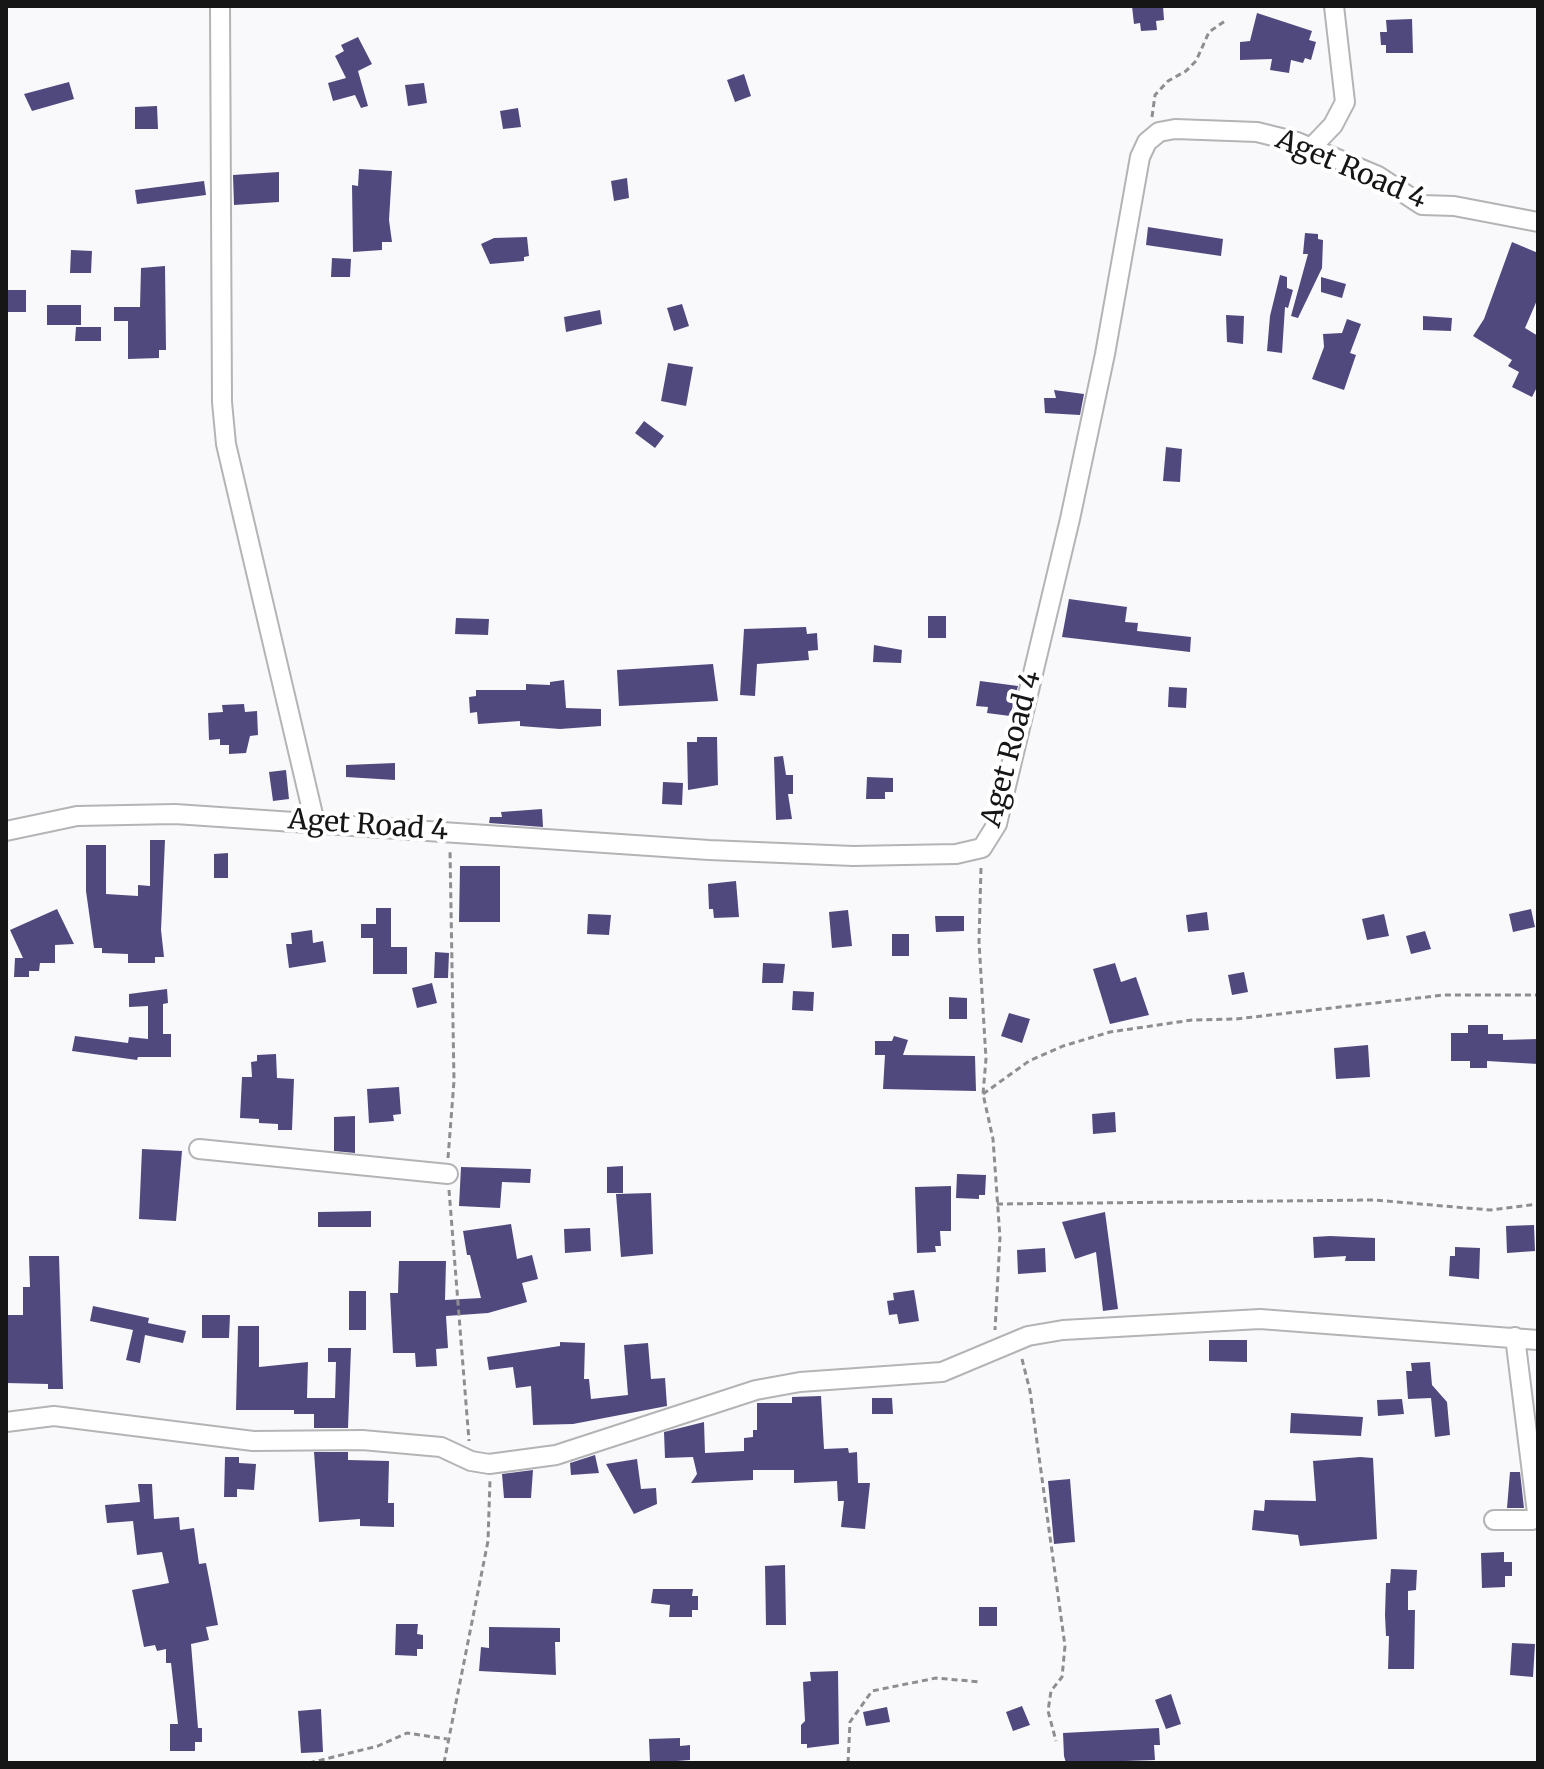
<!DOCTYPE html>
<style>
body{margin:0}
#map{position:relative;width:1544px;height:1769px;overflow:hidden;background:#f9f9fc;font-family:Merriweather,serif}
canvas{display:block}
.frame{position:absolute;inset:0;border:8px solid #161617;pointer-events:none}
</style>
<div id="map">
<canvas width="1544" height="1769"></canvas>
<div class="frame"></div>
</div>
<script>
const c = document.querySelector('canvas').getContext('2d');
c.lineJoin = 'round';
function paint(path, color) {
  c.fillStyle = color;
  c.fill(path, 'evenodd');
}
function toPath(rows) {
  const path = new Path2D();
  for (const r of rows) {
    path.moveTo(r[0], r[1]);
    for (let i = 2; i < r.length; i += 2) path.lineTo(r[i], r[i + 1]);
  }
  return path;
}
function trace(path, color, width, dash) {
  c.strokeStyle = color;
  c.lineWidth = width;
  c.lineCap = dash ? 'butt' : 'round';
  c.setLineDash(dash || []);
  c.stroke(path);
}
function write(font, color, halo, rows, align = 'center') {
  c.font = font + ' Merriweather,serif';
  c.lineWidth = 8;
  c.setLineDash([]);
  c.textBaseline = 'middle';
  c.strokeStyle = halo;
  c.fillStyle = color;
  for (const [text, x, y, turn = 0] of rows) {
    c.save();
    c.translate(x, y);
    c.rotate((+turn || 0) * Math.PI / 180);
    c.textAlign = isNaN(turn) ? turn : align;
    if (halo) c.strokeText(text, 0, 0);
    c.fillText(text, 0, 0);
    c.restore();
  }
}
const building = toPath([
 [1132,6,1163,6,1164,20,1156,21,1157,30,1141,31,1140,23,1134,24],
 [1257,13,1312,31,1309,40,1316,42,1311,60,1305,58,1303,63,1291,60,1289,73,1270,70,1272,59,1240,60,1240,42,1250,41],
 [1412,19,1413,53,1386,53,1386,45,1381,45,1380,32,1387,32,1386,20],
 [358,37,372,64,358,71,368,106,361,108,355,95,333,101,328,83,346,78,335,56,344,51,341,45],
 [744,74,751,96,735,102,727,80],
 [69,82,74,99,32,111,24,94],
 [424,83,427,103,408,106,405,85],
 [157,106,158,129,135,129,135,107],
 [518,108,521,127,503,129,500,111],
 [359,169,392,171,389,220,392,242,382,242,382,250,353,252,352,185,358,186],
 [279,172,279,202,234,205,233,175],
 [627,178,629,198,614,201,611,181],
 [204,181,206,195,137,204,135,190],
 [1148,227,1223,239,1221,256,1146,245],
 [1305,233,1318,234,1318,239,1323,240,1322,268,1298,318,1291,316,1308,254,1303,254],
 [527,237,529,256,524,257,524,261,490,264,481,244,494,238],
 [1512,242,1538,253,1538,298,1525,328,1538,336,1538,385,1532,397,1512,387,1519,372,1508,366,1512,360,1473,336,1484,319],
 [71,250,92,251,91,273,70,273],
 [332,258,351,259,350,277,331,277],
 [165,266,166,350,159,350,159,358,128,359,128,321,114,321,114,307,140,307,141,268],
 [1280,275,1287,277,1287,288,1293,290,1288,308,1285,307,1282,353,1267,351,1270,316],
 [1321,277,1346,284,1342,298,1321,292],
 [6,290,26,290,26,312,6,312],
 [682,304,689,326,674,331,667,308],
 [47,305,81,305,81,325,47,325],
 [600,310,602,324,566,332,564,317],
 [1226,315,1244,316,1243,344,1227,342],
 [1423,316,1452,318,1451,331,1423,330],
 [1347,319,1361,324,1350,353,1356,355,1344,390,1312,379,1324,347,1323,334,1342,333],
 [76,327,101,327,101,341,75,341],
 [668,363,693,367,686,406,661,401],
 [1054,390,1084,394,1080,415,1045,413,1044,398,1056,398],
 [644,421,664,436,655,448,635,433],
 [1166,447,1182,449,1180,482,1163,481],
 [1069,599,1127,607,1125,622,1138,623,1137,631,1191,637,1190,652,1062,637],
 [928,616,946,616,946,638,928,638],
 [456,618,489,619,488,635,455,634],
 [806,627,807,634,817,633,818,650,808,651,809,660,757,664,755,696,740,695,744,629],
 [874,645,902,650,901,663,873,662],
 [713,664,718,701,619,706,617,670],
 [564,680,566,708,601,709,601,726,560,729,520,726,520,721,478,724,477,712,470,713,469,697,476,696,476,690,526,690,526,684,550,685,550,682],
 [980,681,1018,686,1010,716,987,713,988,707,976,706],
 [1169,687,1187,688,1186,708,1168,707],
 [244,704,245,712,257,711,258,735,250,736,246,753,229,754,229,745,220,745,220,739,209,740,208,713,223,712,222,705],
 [697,737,717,737,718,785,688,790,687,742,697,742],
 [783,756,786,775,793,775,793,794,788,794,792,819,776,820,774,757],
 [395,763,395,780,346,777,346,765],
 [286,770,289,799,273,801,269,772],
 [867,777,893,778,893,792,885,792,885,799,866,799],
 [663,782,683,783,682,805,662,804],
 [542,809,543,827,489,823,490,817,502,817,501,812],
 [150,840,165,840,161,930,164,957,155,957,155,963,128,963,128,954,102,953,102,948,94,948,86,891,86,845,106,845,106,894,138,896,138,885,150,886],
 [228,853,228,878,214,878,214,854],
 [460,866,500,866,500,922,459,922],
 [736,881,739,917,714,918,713,909,709,909,708,884],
 [376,908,391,908,391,947,407,947,407,974,373,974,373,938,361,938,361,924,376,924],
 [57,909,74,944,55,945,55,963,40,963,39,971,29,971,29,977,14,977,15,958,23,958,10,930],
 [1531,909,1535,927,1513,932,1509,914],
 [848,910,852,946,832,948,829,912],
 [1207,912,1209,930,1188,932,1186,915],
 [588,914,611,915,609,935,587,934],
 [1384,914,1389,936,1367,940,1362,919],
 [935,916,964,916,964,931,936,932],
 [312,930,313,943,323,941,326,962,289,968,286,944,292,944,291,933],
 [1425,931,1431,949,1411,954,1406,936],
 [892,934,909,934,909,956,892,956],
 [435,952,449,953,448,978,434,978],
 [763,963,785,964,783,983,762,983],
 [1115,963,1121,982,1136,977,1149,1015,1110,1024,1093,969],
 [1244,972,1248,992,1232,995,1228,975],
 [432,983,437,1003,417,1008,412,988],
 [167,989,168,1003,163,1004,163,1034,171,1034,171,1057,138,1057,137,1060,72,1051,75,1036,128,1043,129,1037,148,1039,148,1006,129,1007,129,994],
 [793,991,814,992,813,1011,792,1010],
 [949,997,967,998,967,1019,949,1019],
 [1009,1013,1030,1019,1022,1043,1001,1036],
 [1468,1025,1488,1025,1488,1034,1503,1034,1503,1040,1538,1039,1538,1064,1487,1061,1487,1068,1470,1068,1470,1061,1451,1061,1451,1033,1468,1033],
 [894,1036,908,1040,903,1055,975,1056,976,1091,883,1089,885,1055,875,1055,875,1041,892,1041],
 [1368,1045,1370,1077,1336,1079,1334,1048],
 [276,1054,277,1078,294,1079,292,1130,278,1130,278,1124,259,1123,259,1119,240,1118,242,1077,252,1077,251,1062,257,1061,257,1055],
 [399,1087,401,1114,393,1115,394,1121,369,1123,367,1089],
 [1115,1112,1116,1132,1093,1134,1092,1114],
 [355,1116,355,1153,334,1151,334,1117],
 [142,1149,182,1151,176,1221,139,1219],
 [623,1166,623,1193,607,1193,607,1167],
 [461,1167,531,1169,530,1183,502,1182,500,1208,459,1206],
 [957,1174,986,1175,985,1195,979,1195,979,1199,956,1198],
 [951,1186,951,1231,940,1231,941,1246,935,1246,936,1252,917,1253,915,1187],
 [651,1193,653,1254,621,1257,616,1194],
 [371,1211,371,1227,318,1227,318,1212],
 [1105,1212,1118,1309,1103,1311,1096,1252,1075,1259,1062,1222],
 [511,1224,517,1259,532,1255,538,1279,522,1283,527,1302,488,1313,446,1316,448,1348,436,1349,437,1366,416,1367,415,1353,393,1353,390,1293,398,1293,399,1261,446,1261,445,1300,481,1298,470,1255,467,1255,463,1231],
 [1534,1225,1535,1251,1507,1253,1506,1226],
 [590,1228,591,1251,565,1253,564,1229],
 [1330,1236,1375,1238,1375,1261,1345,1261,1346,1256,1314,1258,1313,1237],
 [1455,1247,1480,1248,1479,1279,1449,1276,1450,1256,1455,1256],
 [1045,1248,1046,1272,1018,1274,1017,1250],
 [29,1256,59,1256,63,1389,48,1389,48,1384,6,1383,6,1315,23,1315,23,1287,30,1287],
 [914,1290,919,1321,899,1324,897,1314,889,1315,887,1301,894,1300,893,1293],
 [349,1291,366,1291,366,1330,349,1330],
 [93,1306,149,1318,148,1323,186,1331,183,1343,145,1335,140,1363,126,1360,133,1330,90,1321],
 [202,1315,230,1315,229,1338,202,1338],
 [238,1326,259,1326,259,1367,308,1362,307,1398,335,1398,336,1362,328,1362,328,1348,351,1348,348,1428,314,1428,314,1414,294,1414,294,1410,236,1410],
 [1209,1340,1247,1340,1247,1362,1209,1361],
 [560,1342,585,1343,584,1379,589,1379,591,1399,628,1395,624,1345,648,1343,651,1379,665,1378,667,1406,573,1424,533,1425,531,1386,516,1388,513,1367,489,1370,487,1357,560,1346],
 [1430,1362,1432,1385,1447,1402,1450,1435,1435,1437,1431,1398,1408,1399,1406,1371,1412,1371,1411,1363],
 [821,1396,824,1449,848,1448,849,1453,857,1452,858,1483,870,1483,865,1529,841,1527,844,1501,838,1501,837,1481,794,1483,794,1470,753,1470,753,1480,691,1483,697,1474,693,1457,665,1458,664,1432,704,1422,705,1453,744,1451,744,1438,753,1437,753,1430,757,1430,757,1403,792,1403,792,1397],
 [872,1398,892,1398,893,1414,872,1414],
 [1402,1399,1404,1414,1378,1416,1377,1400],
 [1291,1413,1363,1417,1361,1436,1290,1433],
 [314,1452,348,1452,348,1460,389,1461,388,1503,394,1503,394,1527,360,1526,360,1519,319,1522],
 [595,1455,599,1473,571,1475,570,1463],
 [225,1457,239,1457,239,1463,256,1464,254,1490,237,1489,237,1497,224,1497],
 [1360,1457,1373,1458,1377,1539,1300,1546,1298,1535,1252,1530,1254,1510,1264,1511,1265,1500,1316,1501,1313,1461],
 [637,1459,641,1489,656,1488,657,1504,634,1514,606,1464],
 [533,1470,531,1498,504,1498,502,1474],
 [1510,1472,1520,1472,1524,1508,1507,1508],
 [1070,1479,1075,1542,1054,1544,1048,1481],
 [138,1484,152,1484,154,1519,179,1517,180,1530,194,1528,199,1564,206,1563,218,1625,206,1627,209,1640,191,1644,198,1728,202,1728,202,1742,195,1742,195,1751,170,1751,170,1724,178,1724,171,1663,166,1663,166,1649,157,1651,155,1645,144,1647,132,1590,169,1583,162,1552,137,1555,133,1521,107,1523,105,1505,140,1502],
 [1504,1552,1504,1562,1512,1562,1512,1576,1505,1576,1505,1587,1482,1588,1481,1553],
 [785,1565,786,1625,766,1625,765,1566],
 [1391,1569,1417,1570,1416,1590,1408,1591,1408,1610,1415,1610,1414,1669,1388,1669,1389,1636,1386,1636,1385,1615,1386,1583,1390,1583],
 [653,1589,693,1589,692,1596,698,1596,698,1610,692,1610,692,1617,669,1617,670,1605,651,1603],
 [979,1607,997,1607,997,1626,979,1626],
 [396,1624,418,1624,417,1634,423,1635,423,1649,417,1649,417,1656,395,1655],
 [489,1627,560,1628,560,1642,555,1642,556,1675,479,1671,481,1647,489,1648],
 [1512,1643,1535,1644,1533,1677,1510,1675],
 [838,1671,839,1744,807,1748,807,1744,801,1744,801,1725,805,1721,803,1682,811,1681,810,1672],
 [1171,1694,1181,1724,1166,1729,1155,1700],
 [1022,1706,1030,1725,1013,1731,1006,1712],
 [887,1707,890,1722,866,1726,863,1712],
 [321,1709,323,1752,301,1753,298,1711],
 [1159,1728,1160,1745,1154,1745,1155,1760,1066,1763,1064,1756,1063,1733],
 [680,1738,680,1746,690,1745,690,1760,650,1763,649,1739]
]);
const path = toPath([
 [1152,117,1155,95,1168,81,1186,71,1196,61,1209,32,1225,21],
 [981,868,979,942,986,1059,983,1094,993,1139,1000,1238,995,1330],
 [983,1094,1029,1061,1063,1046,1110,1032,1192,1020,1236,1019,1444,995,1538,995],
 [448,1158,454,1081,450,850],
 [449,1190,469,1441],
 [997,1204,1374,1200,1490,1210,1538,1204],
 [1022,1359,1030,1391,1065,1646,1062,1677,1051,1691,1048,1711,1056,1741],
 [309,1763,378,1746,407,1733,447,1739],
 [444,1763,488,1541,490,1480],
 [848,1763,850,1722,872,1691,936,1678,980,1682]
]);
const street = toPath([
 [220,6,222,402,226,444,315,823],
 [1311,148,1333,125,1345,102,1334,6],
 [6,831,77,816,175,814,709,850,853,856,956,854,982,848,997,824,1070,519,1105,354,1140,157,1147,142,1159,132,1175,129,1257,132,1297,142,1378,176,1422,205,1454,206,1538,222],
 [199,1149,448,1174],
 [6,1422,54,1416,253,1441,362,1440,441,1447,471,1461,489,1464,556,1455,756,1390,800,1382,942,1372,1028,1336,1063,1330,1260,1319,1538,1340],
 [1494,1520,1532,1520,1537,1513,1515,1337]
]);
const streetNames = [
 ["Aget Road 4",1351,170,23],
 ["Aget Road 4",1012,749,-75],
 ["Aget Road 4",368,826,4]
];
paint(building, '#50497d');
trace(street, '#b4b4b6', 22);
trace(path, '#8e8e90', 3, [6, 4]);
trace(street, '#fff', 18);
write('28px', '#161617', '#fff', streetNames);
</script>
